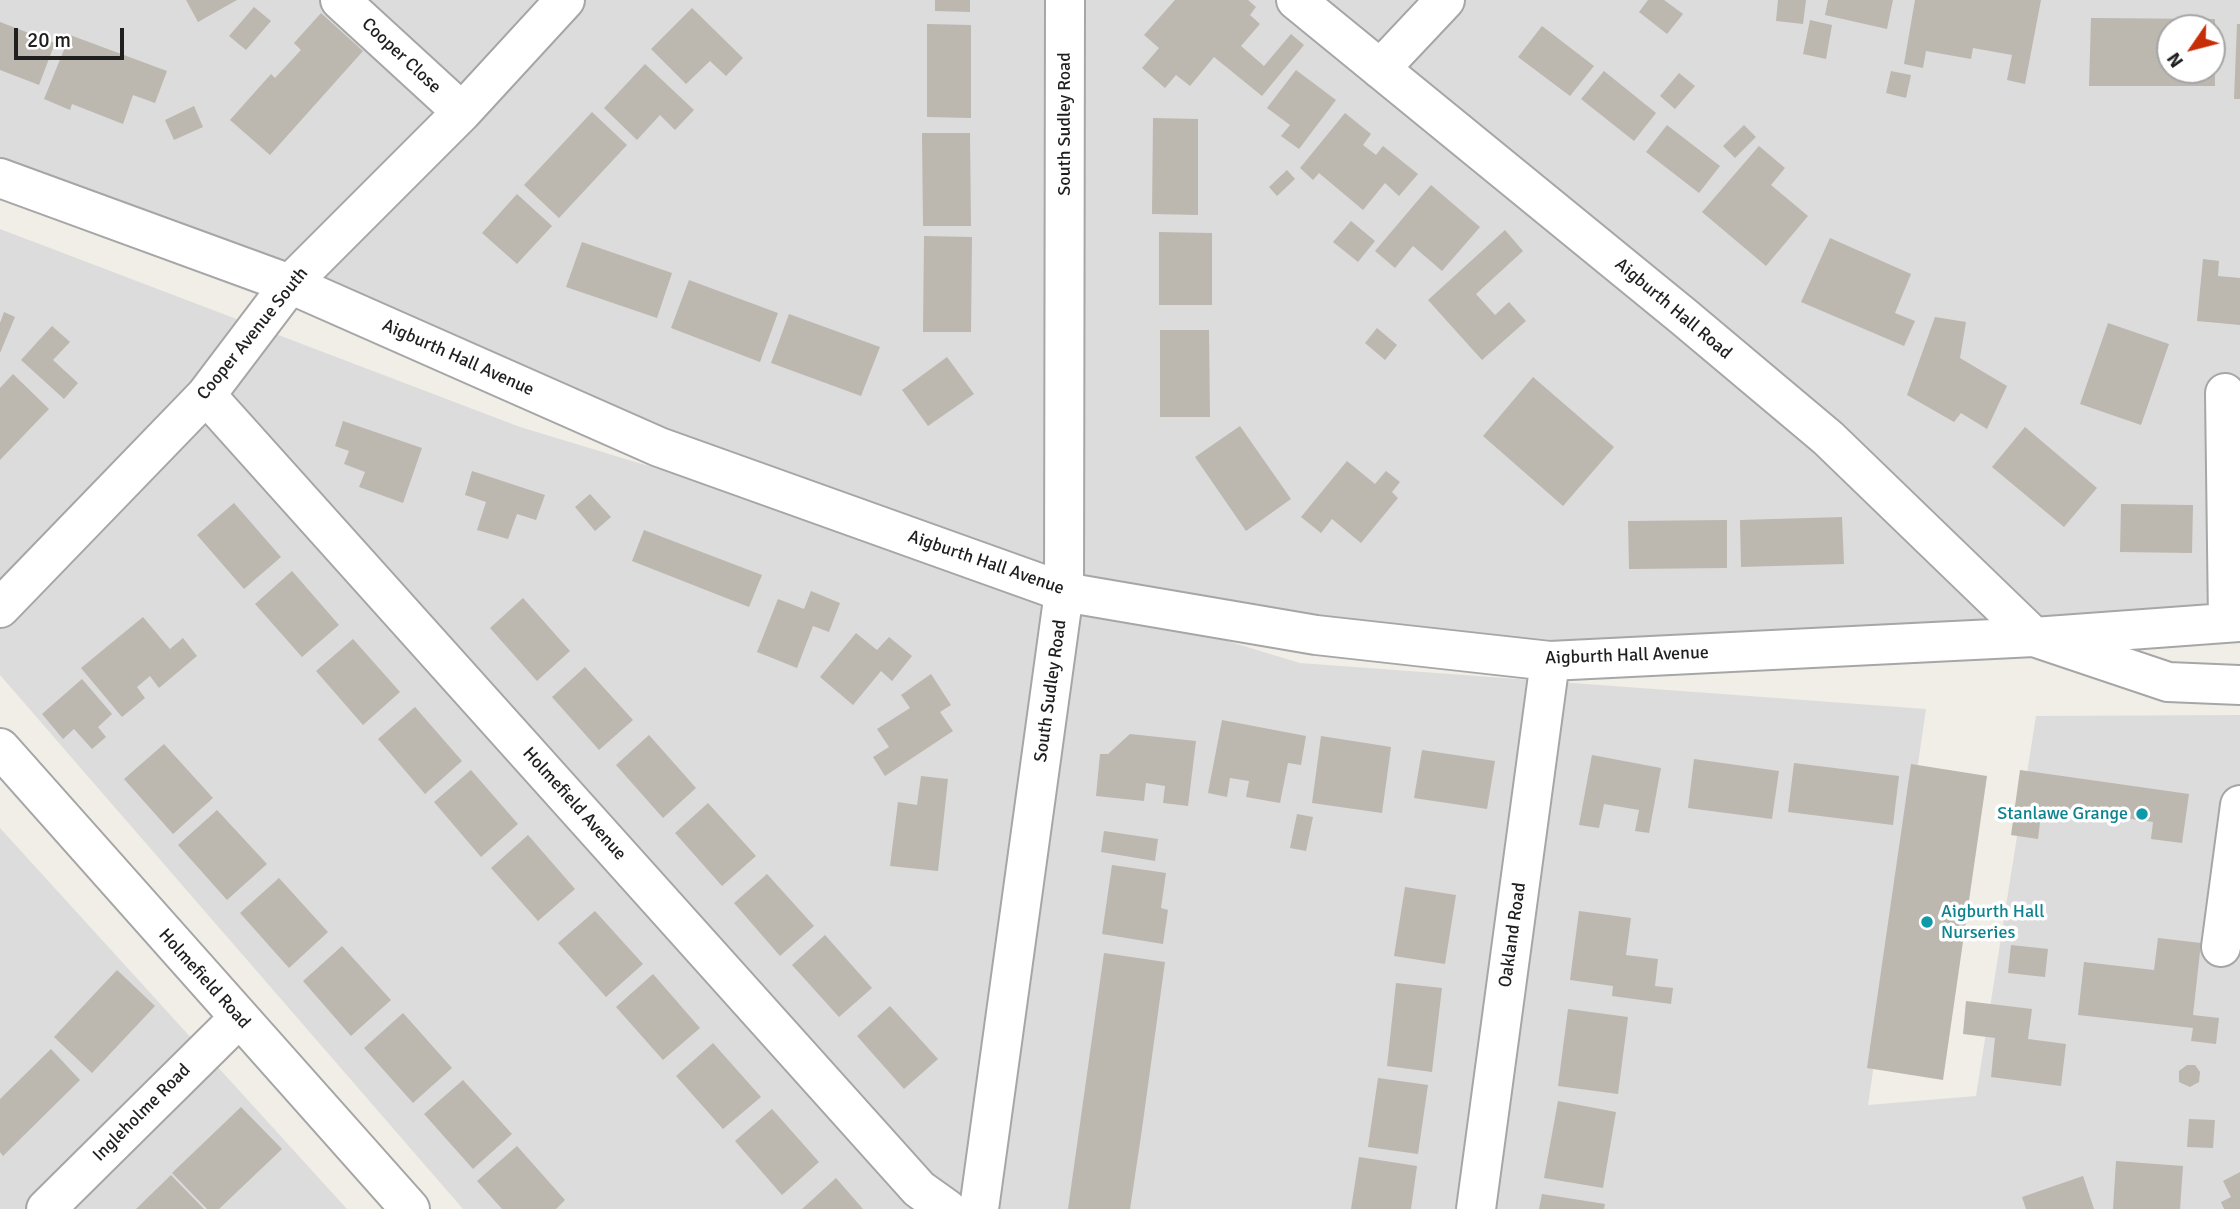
<!DOCTYPE html>
<style>
body{margin:0}
#map{position:relative;width:2240px;height:1209px;overflow:hidden;background:#f0eee6;font-family:Signika,sans-serif}
canvas{display:block}
.north{position:absolute;left:2156px;top:14px;width:70px;height:70px;box-sizing:border-box;background:#fff;border:2px solid #a5a5a5;border-radius:50%;rotate:235deg;font-size:19px;font-weight:700;line-height:28px;text-align:center;color:#1f1f1f}
.north::after{content:'';display:block;margin:auto;width:24px;height:32px;background:#c72e08;clip-path:polygon(50% 0,100% 100%,50% 72%,0 100%)}
.scale{position:absolute;left:14px;top:28px;width:110px;height:32px;box-sizing:border-box;border:4px solid #1f1f1f;border-top:0;padding-left:9px;font-size:21px;line-height:24px;white-space:nowrap;color:#1f1f1f;-webkit-text-stroke:5px #fff;paint-order:stroke}
</style>
<div id="map">
<canvas width="2240" height="1209"></canvas>
<div class="north">N</div>
<div class="scale">20 m</div>
</div>
<script>
const c = document.querySelector('canvas').getContext('2d');
c.lineJoin = 'round';
function paint(path, color) {
  c.fillStyle = color;
  c.fill(path, 'evenodd');
}
function toPath(rows) {
  const path = new Path2D();
  for (const r of rows) {
    path.moveTo(r[0], r[1]);
    for (let i = 2; i < r.length; i += 2) path.lineTo(r[i], r[i + 1]);
  }
  return path;
}
function trace(path, color, width, dash) {
  c.strokeStyle = color;
  c.lineWidth = width;
  c.lineCap = dash ? 'butt' : 'round';
  c.setLineDash(dash || []);
  c.stroke(path);
}
function write(font, color, halo, rows, align = 'center') {
  c.font = font + ' Signika,sans-serif';
  c.lineWidth = 7;
  c.setLineDash([]);
  c.textBaseline = 'middle';
  c.strokeStyle = halo;
  c.fillStyle = color;
  for (const [text, x, y, turn = 0] of rows) {
    c.save();
    c.translate(x, y);
    c.rotate((+turn || 0) * Math.PI / 180);
    c.textAlign = isNaN(turn) ? turn : align;
    if (halo) c.strokeText(text, 0, 0);
    c.fillText(text, 0, 0);
    c.restore();
  }
}
const residential = toPath([
 [0,0,2240,0,2240,622,1550,661,1071,594,1300,663,1926,709,1868,1105,1976,1096,2036,716,2240,715,2240,1209,463,1209,0,675,0,229,520,427,1048,587,0,178],
 [2170,28,2212,28,2212,70,2170,70],
 [0,828,347,1209,0,1209]
]);
const building = toPath([
 [186,0,237,0,198,22],
 [935,0,970,0,970,12,935,11],
 [1175,0,1248,0,1256,7,1250,15,1260,24,1241,46,1264,66,1291,34,1304,45,1262,96,1214,57,1190,86,1176,75,1165,88,1142,68,1159,48,1144,35],
 [1648,0,1664,0,1683,14,1667,34,1639,12],
 [1778,0,1806,0,1803,24,1776,21],
 [1828,0,1893,0,1887,29,1825,15],
 [1915,0,2041,0,2025,84,2007,80,2012,55,1973,48,1971,59,1926,51,1923,68,1904,64],
 [254,7,271,21,246,50,229,36],
 [692,8,743,58,726,76,710,61,686,84,651,49],
 [321,13,363,51,270,155,230,120,271,74,275,78,301,50,294,43],
 [2091,18,2215,19,2215,86,2089,86],
 [2170,28,2212,28,2212,70,2170,70],
 [1810,20,1832,25,1826,59,1803,54],
 [0,22,55,43,39,85,0,70],
 [927,24,971,25,971,118,927,117],
 [2237,24,2240,24,2240,99,2234,99],
 [1542,26,1594,66,1570,96,1518,57],
 [70,35,167,71,155,103,133,95,123,124,72,104,70,110,44,99],
 [645,64,694,110,675,130,660,115,637,140,604,108],
 [1296,70,1336,100,1299,149,1281,136,1290,125,1267,108],
 [1604,71,1656,113,1634,141,1581,99],
 [1891,71,1911,75,1906,98,1886,93],
 [1679,73,1695,86,1675,109,1660,96],
 [194,106,203,127,174,140,165,120],
 [592,112,627,145,559,218,524,185],
 [1345,113,1371,134,1363,145,1376,155,1383,146,1418,174,1399,196,1385,183,1363,210,1319,173,1313,180,1300,168],
 [1153,118,1198,119,1198,215,1152,214],
 [1667,125,1720,166,1699,193,1646,152],
 [1744,125,1756,137,1735,158,1723,146],
 [922,133,970,133,971,226,923,226],
 [1759,146,1785,168,1771,185,1808,216,1766,266,1702,212],
 [1287,170,1295,179,1277,196,1269,187],
 [1431,185,1480,227,1442,271,1413,246,1395,268,1375,251],
 [517,194,552,226,517,264,482,233],
 [1351,221,1375,241,1358,262,1333,242],
 [1505,230,1523,251,1476,294,1495,315,1509,302,1526,321,1482,360,1428,300],
 [1159,232,1212,233,1212,305,1159,305],
 [924,236,972,237,971,332,923,332],
 [1830,238,1911,274,1895,313,1915,321,1904,346,1801,302],
 [582,242,672,273,657,318,566,287],
 [2203,259,2219,261,2218,276,2240,278,2240,325,2197,321],
 [689,280,778,313,760,362,671,328],
 [4,312,15,317,0,353,0,323],
 [789,314,880,347,861,396,771,363],
 [1935,317,1966,322,1960,358,2007,386,1987,429,1961,413,1954,422,1907,395],
 [2108,323,2169,344,2141,425,2080,404],
 [52,326,70,342,53,360,78,383,64,399,21,360],
 [1377,328,1397,345,1385,360,1365,343],
 [1160,330,1209,330,1210,417,1160,417],
 [947,357,974,394,928,426,902,390],
 [13,374,49,409,0,460,0,388],
 [1533,377,1614,447,1563,506,1483,436],
 [343,421,422,448,403,503,359,487,365,472,344,464,349,451,335,446],
 [1240,426,1291,499,1246,531,1195,457],
 [2025,427,2097,488,2064,527,1992,467],
 [1347,461,1375,484,1386,471,1400,482,1392,492,1398,498,1361,543,1332,519,1321,533,1301,517],
 [472,471,545,495,536,520,517,514,508,539,477,530,486,502,465,495],
 [590,494,611,517,595,531,575,507],
 [234,503,281,557,244,589,197,535],
 [2121,504,2193,505,2192,553,2120,552],
 [1842,517,1844,564,1741,567,1740,520],
 [1727,520,1727,568,1629,569,1628,521],
 [644,530,762,575,749,607,632,561],
 [292,571,339,625,302,657,255,604],
 [811,591,840,603,829,632,813,626,797,668,757,652,778,599,804,609],
 [523,598,570,651,537,681,490,628],
 [143,617,170,649,183,638,197,656,159,688,150,676,137,687,145,698,122,717,81,668],
 [856,633,877,650,889,637,912,656,892,681,881,671,853,705,820,677],
 [353,639,400,692,363,725,316,671],
 [585,667,633,720,599,750,552,697],
 [931,674,951,705,940,712,953,731,885,776,873,757,889,747,877,729,910,708,901,695],
 [82,679,112,714,98,727,106,737,92,749,74,729,63,739,42,714],
 [415,707,462,761,425,794,378,739],
 [1222,720,1306,736,1301,765,1288,763,1280,803,1246,797,1249,781,1230,778,1227,797,1208,793],
 [1130,734,1196,741,1188,806,1163,803,1165,786,1146,783,1144,801,1096,796,1100,754,1108,754],
 [649,735,696,788,663,818,616,765],
 [1321,736,1391,747,1382,813,1312,803],
 [164,744,213,798,173,834,124,779],
 [1422,750,1495,761,1487,809,1414,798],
 [1592,755,1661,768,1649,833,1635,831,1639,810,1604,804,1599,828,1579,825],
 [1694,759,1779,771,1772,819,1688,808],
 [1794,763,1899,776,1893,825,1788,812],
 [1911,764,1987,776,1943,1080,1867,1068],
 [471,770,518,824,481,857,434,802],
 [2020,770,2189,794,2182,843,2151,839,2153,822,2042,806,2038,839,2011,835],
 [921,776,948,779,938,871,890,866,898,802,917,805],
 [708,803,756,856,722,886,675,833],
 [217,810,267,864,227,900,178,845],
 [1297,814,1313,817,1306,851,1290,848],
 [1104,831,1158,839,1155,861,1101,852],
 [528,835,575,889,538,921,491,868],
 [1112,865,1166,873,1161,908,1168,910,1163,944,1102,934],
 [767,874,814,926,780,956,734,903],
 [279,878,328,932,289,968,240,913],
 [1405,887,1456,895,1445,964,1394,956],
 [595,911,643,964,606,997,558,943],
 [1579,911,1631,918,1626,955,1658,959,1655,986,1673,988,1671,1004,1612,996,1613,986,1570,980],
 [825,935,872,988,839,1017,792,965],
 [2158,938,2201,943,2193,1015,2219,1018,2216,1044,2191,1041,2193,1028,2078,1015,2084,962,2154,970],
 [2011,945,2048,949,2045,977,2008,973],
 [342,946,391,1000,351,1036,303,981],
 [1104,953,1165,962,1141,1136,1130,1209,1068,1209],
 [117,970,155,1006,92,1073,54,1037],
 [653,974,700,1028,663,1060,616,1007],
 [1396,983,1442,988,1432,1072,1387,1066],
 [1966,1001,2032,1009,2028,1039,2066,1044,2061,1086,1991,1077,1995,1038,1963,1034],
 [890,1006,938,1059,904,1089,857,1036],
 [1568,1009,1628,1017,1618,1094,1558,1086],
 [403,1013,452,1068,413,1103,364,1048],
 [713,1043,761,1097,723,1129,676,1076],
 [51,1049,80,1080,3,1156,0,1152,0,1099],
 [2187,1065,2195,1065,2200,1072,2199,1082,2190,1087,2179,1082,2179,1071],
 [1378,1078,1428,1085,1418,1154,1368,1147],
 [463,1080,512,1134,473,1169,424,1114],
 [1558,1101,1616,1112,1603,1188,1544,1178],
 [241,1107,282,1149,219,1209,207,1209,172,1173],
 [772,1109,819,1162,782,1195,735,1141],
 [2189,1119,2215,1120,2213,1148,2187,1147],
 [517,1146,565,1200,556,1209,502,1209,477,1181],
 [1359,1157,1417,1166,1411,1209,1351,1209],
 [2116,1161,2183,1166,2180,1209,2113,1209],
 [2240,1172,2240,1209,2224,1209,2221,1202,2231,1197,2223,1181],
 [171,1175,204,1209,136,1209],
 [2083,1176,2094,1209,2026,1209,2022,1197],
 [836,1178,863,1209,802,1209],
 [1542,1194,1605,1204,1604,1209,1539,1209]
]);
const minor = toPath([
 [340,0,462,112],
 [1296,0,1684,317,1828,438,2034,637,2168,682,2240,685],
 [1380,69,1445,0],
 [0,178,290,284,659,447,1064,592,1316,635,1550,661,2034,637,2240,622],
 [2225,393,2228,622],
 [206,395,919,1189,947,1209],
 [0,608,206,395,290,284,462,112,565,0],
 [0,748,410,1209],
 [2221,947,2240,805],
 [46,1209,239,1018],
 [979,1209,1064,592,1065,0],
 [1476,1209,1550,661]
]);
const markers = [
 [2142,814,7,"#0f9aa8"],
 [1927,922,7,"#0f9aa8"]
];
const streetNames = [
 ["Cooper Close",401,56,43],
 ["South Sudley Road",1065,124,-90],
 ["Aigburth Hall Road",1673,309,40],
 ["Cooper Avenue South",253,334,-51],
 ["Aigburth Hall Avenue",458,358,24],
 ["Aigburth Hall Avenue",986,563,19],
 ["Aigburth Hall Avenue",1627,656,-2],
 ["South Sudley Road",1051,691,-82],
 ["Holmefield Avenue",574,804,48],
 ["Oakland Road",1513,935,-82],
 ["Holmefield Road",204,979,48],
 ["Ingleholme Road",142,1113,-45]
];
const cultureNames = [
 ["Stanlawe Grange",2128,814],
 ["Aigburth Hall",1941,912,"left"],
 ["Nurseries",1941,933,"left"]
];
paint(residential, '#dddcdc');
paint(building, '#bcb7af');
trace(minor, '#a6a6a6', 42);
trace(minor, '#fff', 38);
for (const [x, y, r, color] of markers) {
  const dot = new Path2D();
  dot.arc(x, y, r, 0, 2 * Math.PI);
  c.fillStyle = color;
  c.fill(dot);
  trace(dot, '#fff', 2.5);
}
write('18px', '#1f1f1f', '#fff', streetNames);
write('18px', '#0d838f', '#fff', cultureNames, 'right');
</script>
